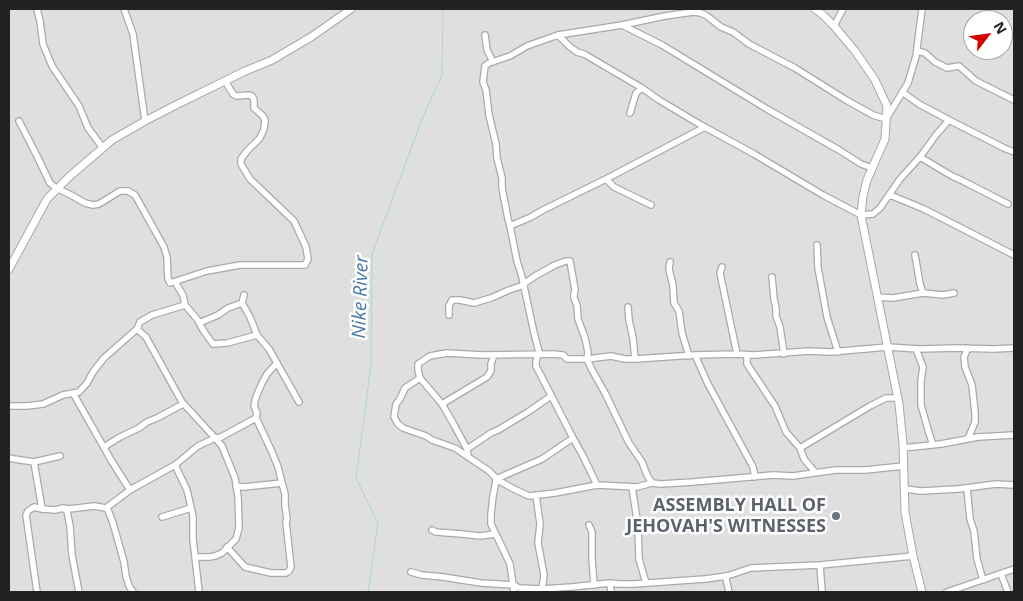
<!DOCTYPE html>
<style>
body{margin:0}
#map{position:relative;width:1023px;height:601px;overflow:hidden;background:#f2efe9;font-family:"Open Sans",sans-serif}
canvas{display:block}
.frame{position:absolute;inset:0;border:10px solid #222;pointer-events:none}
.north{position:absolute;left:963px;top:10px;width:50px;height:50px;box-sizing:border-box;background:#fff;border:1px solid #a7a7a7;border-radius:50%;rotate:60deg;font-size:14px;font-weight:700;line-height:20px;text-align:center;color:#222}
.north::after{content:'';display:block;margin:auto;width:18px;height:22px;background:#d40000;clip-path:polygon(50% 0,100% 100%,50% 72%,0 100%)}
</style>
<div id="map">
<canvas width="1023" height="601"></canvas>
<div class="frame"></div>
<div class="north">N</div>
</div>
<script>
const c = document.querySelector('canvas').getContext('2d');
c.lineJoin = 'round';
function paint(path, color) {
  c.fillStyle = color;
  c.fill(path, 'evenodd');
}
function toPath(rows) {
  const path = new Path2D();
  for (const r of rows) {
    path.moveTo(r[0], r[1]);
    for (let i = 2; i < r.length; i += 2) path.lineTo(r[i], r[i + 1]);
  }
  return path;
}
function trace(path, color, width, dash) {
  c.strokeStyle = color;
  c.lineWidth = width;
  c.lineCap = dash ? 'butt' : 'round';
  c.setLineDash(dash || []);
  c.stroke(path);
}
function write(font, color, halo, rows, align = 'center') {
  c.font = font + ' "Open Sans",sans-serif';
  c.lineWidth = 5;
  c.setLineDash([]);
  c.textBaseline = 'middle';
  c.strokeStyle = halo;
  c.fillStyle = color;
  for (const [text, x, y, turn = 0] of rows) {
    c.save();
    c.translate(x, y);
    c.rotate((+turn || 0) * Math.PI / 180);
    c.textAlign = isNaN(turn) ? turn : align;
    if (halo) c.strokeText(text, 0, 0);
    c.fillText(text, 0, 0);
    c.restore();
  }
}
const residential = toPath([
 [9,9,1014,9,1014,592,9,592],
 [973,20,1003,20,1003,50,973,50]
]);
const stream = toPath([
 [368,592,378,523,356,478,371,365,372,254,422,119,442,75,443,9]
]);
const minor = toPath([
 [37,9,40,21,43,44,52,66,79,106,88,128,103,148],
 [124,9,133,34,145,121],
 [622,25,662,45,767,109,839,150,861,164,872,168],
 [834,26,843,9],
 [485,35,487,50,493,62],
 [558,35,569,46,577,52,584,54,642,88,659,100,701,125,754,154,823,195,861,215,873,214,880,208,900,179,920,157,936,135,949,120],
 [917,51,925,53,935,62,947,68,959,66,976,81,1014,100],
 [902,92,919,104,949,120,1004,148,1014,152],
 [630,113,636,93,642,88],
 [19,121,36,154,50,183,56,188,71,195,85,203,93,205,99,204,120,191,128,191,135,195,164,247,167,257,168,279,170,283,207,271,240,265,305,265,308,259,306,247,294,221,250,179,241,164,241,159,247,151,260,138,264,129,265,120,263,116,254,108,254,100,252,96,249,95,236,96,233,94,225,81],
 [920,157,952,176,963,181,1008,204],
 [606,179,614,187,651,205],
 [890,195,924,209,1014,255],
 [510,226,531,217,543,210,606,179,705,127],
 [817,245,818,268,827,317,838,352],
 [915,255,920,284,923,293],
 [670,262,669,269,673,286,674,303,679,311,682,333,689,356],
 [722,267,720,273,737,354],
 [772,277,774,299,776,308,776,316,780,327,784,354],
 [175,282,183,295,185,305,197,319,203,330,213,344,227,343,257,335],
 [244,295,242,303,250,317,257,335,269,349,299,402],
 [877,297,893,298,923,293,943,295,954,293],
 [628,307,629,320,633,338,635,359],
 [449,315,449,306,452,300,460,300,474,303,491,298,509,290,521,286,535,276,555,265,566,261,570,261,575,290,574,294,574,298,577,305,578,319,585,338,588,352,587,359,592,370,605,393,629,443,642,462,647,475,652,483],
 [199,323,218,315,228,308,242,303],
 [137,329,146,337,182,402,215,438,222,446,235,478,238,496,239,528,236,539,222,553,215,556,209,557,195,557],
 [968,348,964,357,965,367,972,385,975,413,975,422,968,439],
 [916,349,923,367,921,381,921,405,929,433,933,445],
 [695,355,708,384,753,467,755,477],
 [747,355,747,364,775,406,786,432,800,448,804,459,815,472],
 [420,378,405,388,400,399,396,404,394,417,398,424,403,428,426,436,432,440,455,448,489,471,495,477,496,481,493,496,491,514,491,524,510,564,514,592],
 [73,393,111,460,130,490],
 [442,404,487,377,491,371,491,364,494,355],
 [9,406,27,406,43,404,63,395,79,392,87,383,93,372,104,358,137,329,140,322,152,315,185,305],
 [104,447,120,437,139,428,147,422,157,418,183,404],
 [800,448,870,406,886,398,898,398],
 [903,448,941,444,978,437,1014,435],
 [467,449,491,433,498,430,528,412,551,396],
 [468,457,467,449,453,423,442,404,420,378,418,370,418,364,430,356,447,353,482,355,553,354,563,355,567,359,587,359,611,356,625,359,635,359,695,355,737,354,754,355,809,351,830,352,888,347,919,349,959,348,994,349,1014,348],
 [9,458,14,459,34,462,60,456],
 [34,462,42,509],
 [175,465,187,490,193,516,193,539,199,592],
 [496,479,512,488,529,496,555,493,597,485,637,487,652,483,661,484,693,482,773,475,793,476,836,470,865,470,904,466],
 [496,479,542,459,573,438],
 [597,485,583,456,573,438,536,366,536,361,539,352,534,333,522,277,517,261,510,226,508,219,502,188,502,178,497,158,496,144,489,115,486,90,483,82,485,66,489,63,510,56,527,46,558,35,622,25,665,16,693,12,701,13,707,16,721,27,733,32,749,44,795,68,846,100,873,115,886,119,908,83,916,56,922,9],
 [236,486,244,487,282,483],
 [632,487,638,526,639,559,646,583],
 [967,488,970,519,974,531,977,559,983,580],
 [905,489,921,491,958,489,996,484,1014,485],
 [536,495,540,524,538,543,544,575,542,589],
 [63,508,69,509,94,506,106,508,130,490,175,465,198,446,215,438,221,437,256,418],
 [106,508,108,510,113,523,124,562,126,576,129,586,133,592],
 [162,517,191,508],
 [589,525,592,532,592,559,594,585],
 [432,530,436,532,462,534,480,536,495,534],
 [227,547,245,567,271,573,286,573,289,571,291,567,286,522,287,519,285,505,285,494,282,483,278,467,272,452,256,418,257,413,254,406,256,397,262,383,267,374,277,363],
 [820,565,822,592],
 [411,572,422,575,443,577,481,583,514,585,519,588,542,589,571,587,610,583,619,584,634,584,705,579,727,576,751,568,820,565,913,556],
 [1001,574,1008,592],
 [727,576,726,579,729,592],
 [610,583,611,592],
 [37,592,26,515,28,511,34,507,42,509,55,510,63,508,67,511,70,526,72,555,79,592],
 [947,592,1014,569]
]);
const tertiary = toPath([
 [815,9,823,15,834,26,855,51,875,80,887,106,885,139,867,180,863,196,861,215,899,404,903,444,905,512,913,556,922,592],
 [9,269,47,199,70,176,112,140,145,121,174,106,243,72,272,60,311,37,351,9]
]);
const markers = [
 [836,516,5,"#6b7280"]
];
const worshipNames = [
 ["ASSEMBLY HALL OF",826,506],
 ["JEHOVAH'S WITNESSES",826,527]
];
const waterNames = [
 ["Nike River",361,297,-88]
];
paint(residential, '#e0dfdf');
trace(stream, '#aad3df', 1);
trace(minor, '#a9a9a9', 8);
trace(tertiary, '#a9a9a9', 9);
trace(minor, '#fff', 5.5);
trace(tertiary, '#fff', 7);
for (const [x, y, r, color] of markers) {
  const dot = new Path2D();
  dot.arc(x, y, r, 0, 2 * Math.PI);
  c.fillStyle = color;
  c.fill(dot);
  trace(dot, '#fff', 2);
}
write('bold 18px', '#5b616d', '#fff', worshipNames, 'right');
write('italic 19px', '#4a7aab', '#fff', waterNames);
</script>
